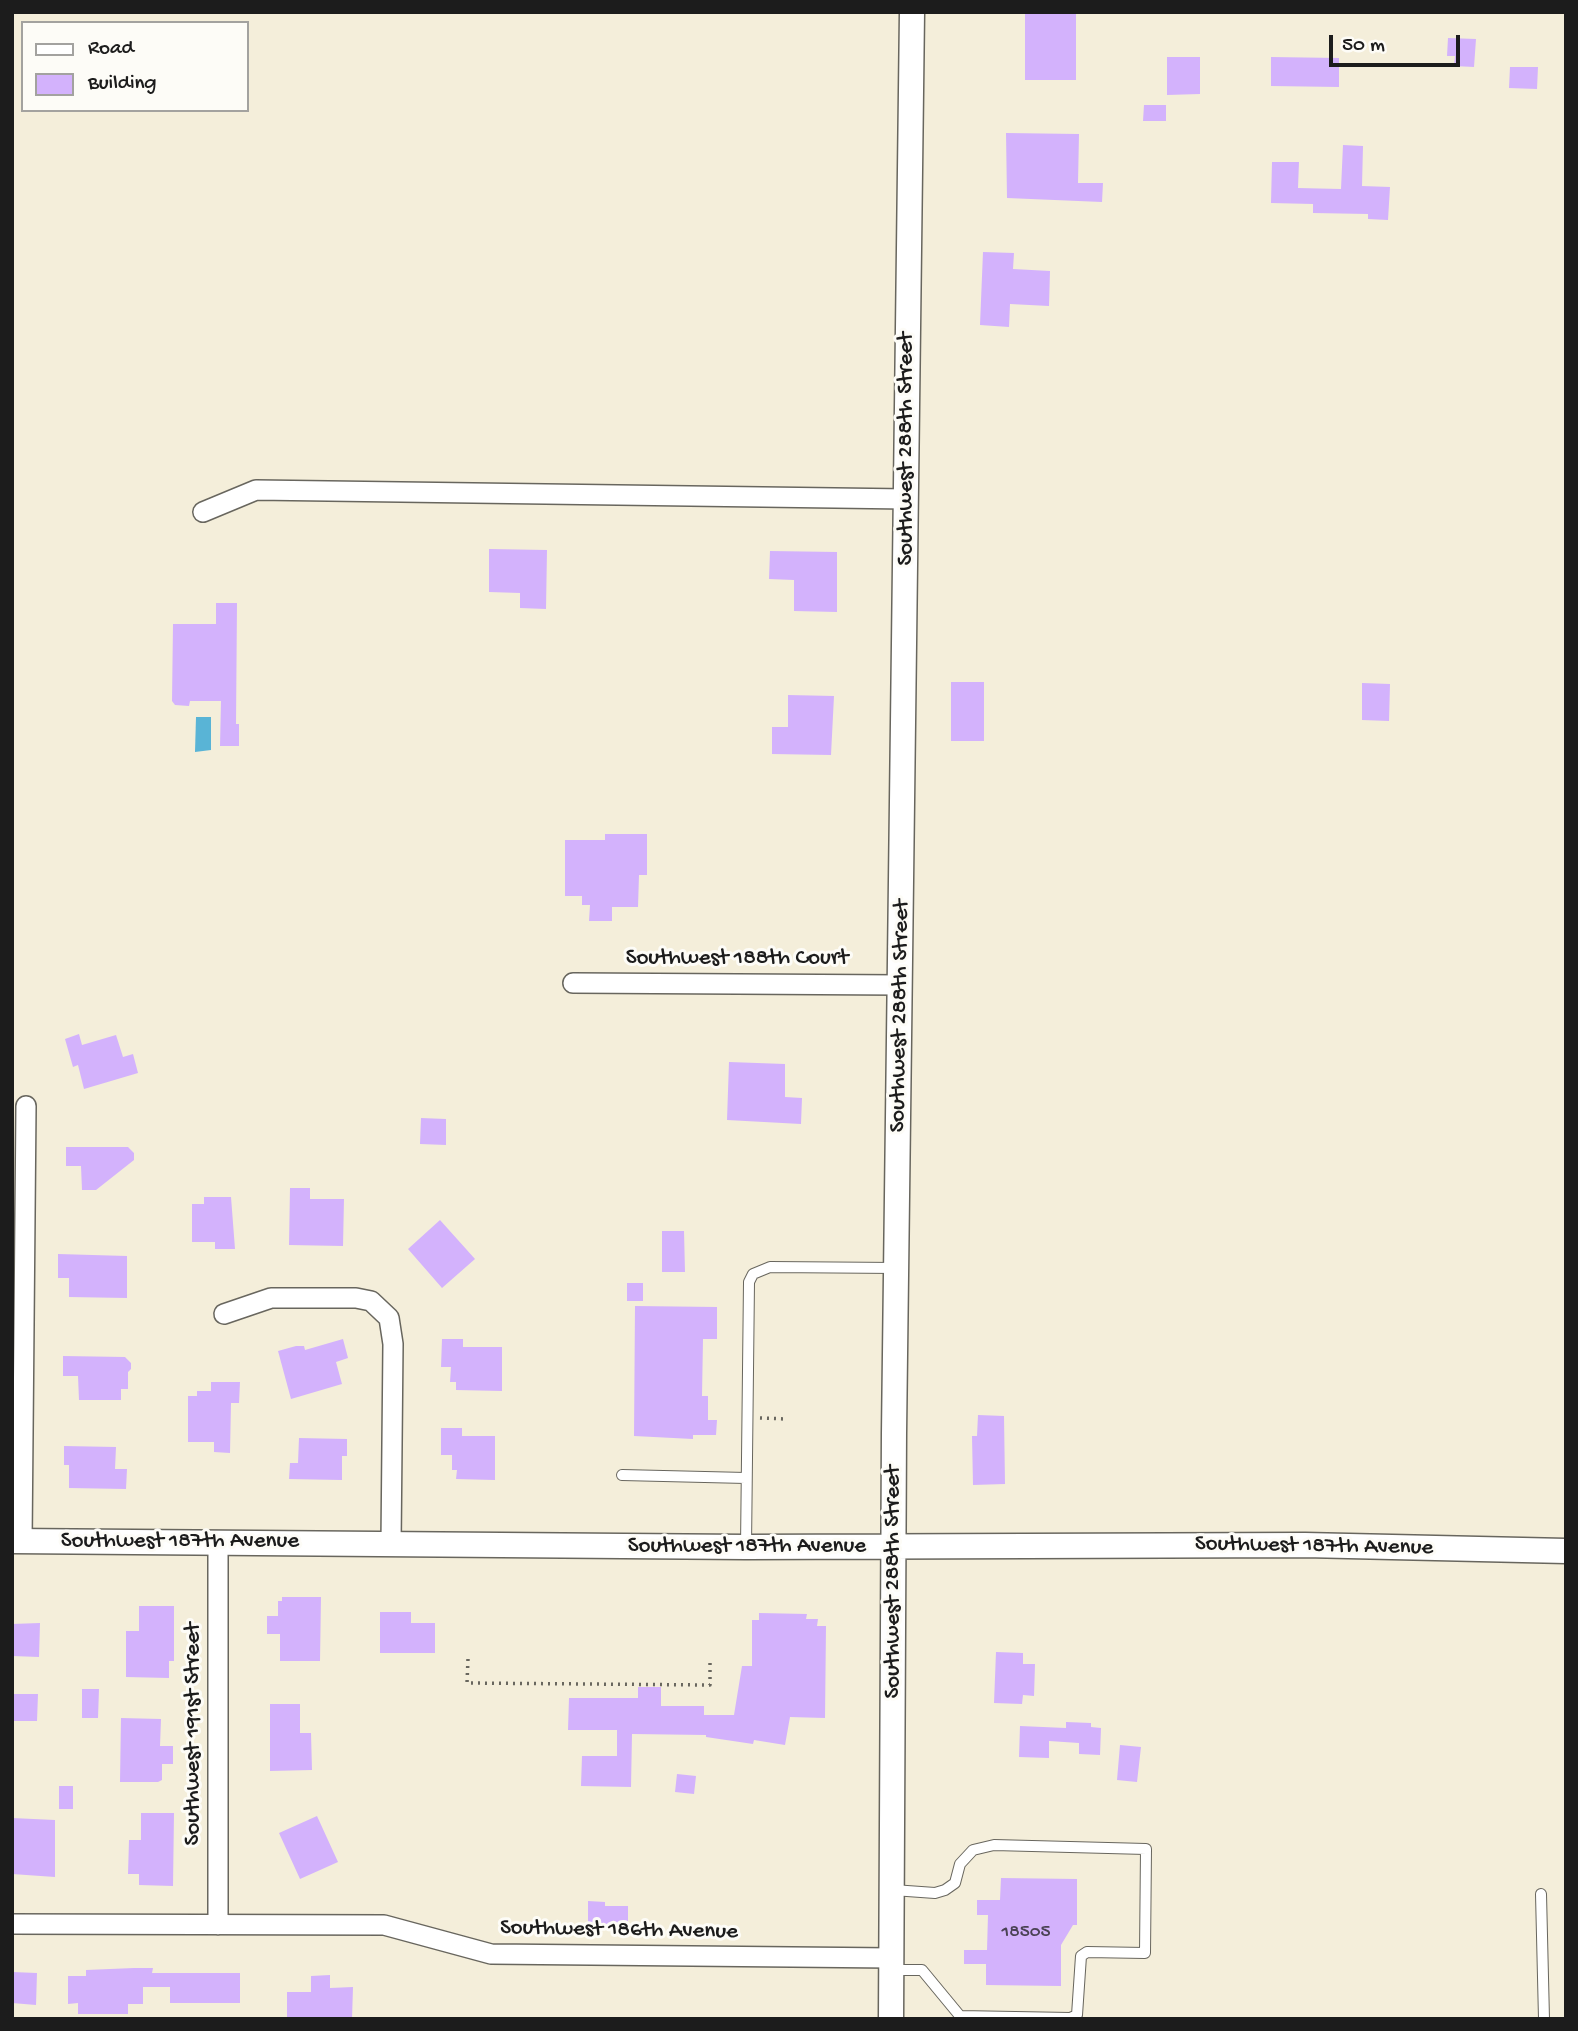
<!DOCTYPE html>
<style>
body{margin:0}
#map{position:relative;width:1578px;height:2031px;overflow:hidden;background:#f4eeda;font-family:"Gochi Hand",sans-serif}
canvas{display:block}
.frame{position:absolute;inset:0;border:14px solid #1c1c1c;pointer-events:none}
.legend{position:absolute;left:21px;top:21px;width:228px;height:91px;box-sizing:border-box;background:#fdfcf7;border:2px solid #a3a29f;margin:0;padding:9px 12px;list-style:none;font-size:21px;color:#1c1c1c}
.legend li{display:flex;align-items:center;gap:14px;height:35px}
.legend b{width:35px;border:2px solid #a3a29f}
.scale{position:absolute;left:1329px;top:35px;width:131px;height:32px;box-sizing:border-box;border:4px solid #1c1c1c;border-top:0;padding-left:9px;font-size:21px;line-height:24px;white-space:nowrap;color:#1c1c1c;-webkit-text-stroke:5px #fdfcf7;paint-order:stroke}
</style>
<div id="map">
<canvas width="1578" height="2031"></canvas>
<div class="frame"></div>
<ul class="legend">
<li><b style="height:9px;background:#fff"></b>Road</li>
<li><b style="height:19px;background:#d3b2fc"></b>Building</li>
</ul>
<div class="scale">50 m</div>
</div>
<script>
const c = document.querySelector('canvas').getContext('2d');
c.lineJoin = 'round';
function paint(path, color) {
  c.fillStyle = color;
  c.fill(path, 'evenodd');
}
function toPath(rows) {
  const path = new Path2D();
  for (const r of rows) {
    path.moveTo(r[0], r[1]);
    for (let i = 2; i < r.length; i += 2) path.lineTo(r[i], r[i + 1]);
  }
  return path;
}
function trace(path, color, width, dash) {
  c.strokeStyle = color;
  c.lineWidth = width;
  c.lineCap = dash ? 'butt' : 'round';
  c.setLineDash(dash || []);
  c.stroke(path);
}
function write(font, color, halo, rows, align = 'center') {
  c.font = font + ' "Gochi Hand",sans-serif';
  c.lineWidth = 6;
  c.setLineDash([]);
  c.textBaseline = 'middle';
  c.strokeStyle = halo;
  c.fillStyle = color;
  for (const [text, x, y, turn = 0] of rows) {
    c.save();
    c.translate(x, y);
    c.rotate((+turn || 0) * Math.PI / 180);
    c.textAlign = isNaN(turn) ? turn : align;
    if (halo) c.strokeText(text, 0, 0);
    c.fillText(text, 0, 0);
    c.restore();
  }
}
const water = toPath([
 [196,717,211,717,211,750,195,752]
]);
const building = toPath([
 [1025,13,1076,13,1076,80,1025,80],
 [1448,38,1476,39,1474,67,1454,66,1455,56,1447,56],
 [1167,57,1200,57,1200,94,1167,95],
 [1271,57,1339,58,1339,87,1271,86],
 [1510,67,1538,67,1537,89,1509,88],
 [1144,105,1166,105,1166,121,1143,121],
 [1006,133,1079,134,1078,183,1103,183,1102,202,1007,198],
 [1343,145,1363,146,1362,186,1390,187,1388,220,1368,219,1368,214,1313,213,1313,204,1271,203,1272,162,1299,162,1298,188,1341,189],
 [983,252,1014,253,1013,269,1050,271,1049,306,1010,304,1009,327,980,325],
 [489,549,547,550,546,609,520,608,520,593,489,592],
 [770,551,837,552,837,612,794,611,794,580,769,579],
 [216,603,237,603,236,724,239,724,239,746,220,746,221,701,190,701,189,706,175,705,172,701,173,624,216,624],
 [951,682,984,682,984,741,951,741],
 [1362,683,1390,684,1389,721,1362,720],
 [788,695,834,696,831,755,772,754,772,727,788,727],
 [605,834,647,834,647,875,639,875,638,907,612,907,612,921,589,921,590,905,582,905,582,896,565,896,565,840,605,840],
 [79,1034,82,1045,116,1035,123,1057,133,1054,138,1073,84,1089,78,1065,73,1067,65,1039],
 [729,1062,785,1064,785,1097,802,1098,801,1124,727,1120],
 [421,1118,446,1119,446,1145,420,1144],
 [66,1147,128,1147,134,1153,134,1160,96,1190,82,1190,81,1166,66,1166],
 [290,1188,310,1188,310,1199,344,1199,343,1246,289,1245],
 [204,1197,231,1197,235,1249,215,1249,215,1242,192,1242,192,1204,204,1204],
 [440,1220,475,1259,442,1288,408,1249],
 [662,1231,684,1231,685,1272,662,1272],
 [58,1254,127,1256,127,1298,69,1297,69,1278,58,1278],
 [627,1283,643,1283,643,1301,627,1301],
 [635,1306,717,1307,717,1339,703,1339,702,1396,708,1396,708,1420,717,1420,716,1435,693,1435,693,1439,634,1436],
 [343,1339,348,1358,336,1362,342,1384,291,1399,278,1351,296,1346,304,1346,305,1350],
 [442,1339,463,1339,463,1347,502,1347,502,1391,456,1390,456,1382,450,1382,451,1367,441,1367],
 [63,1356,125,1357,131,1363,131,1369,128,1372,128,1389,121,1389,121,1400,79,1400,78,1376,63,1376],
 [211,1382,240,1382,239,1403,231,1403,230,1453,214,1452,214,1442,188,1442,188,1396,197,1396,197,1391,211,1391],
 [978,1415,1004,1416,1005,1484,973,1485,972,1436,977,1436],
 [441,1428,462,1428,462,1436,495,1436,495,1480,456,1479,457,1470,452,1470,452,1455,441,1455],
 [299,1438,347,1439,347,1456,342,1456,342,1480,289,1479,290,1463,298,1463],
 [64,1446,116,1447,115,1469,127,1469,126,1489,69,1488,69,1465,64,1465],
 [282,1597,321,1597,320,1661,280,1661,280,1634,267,1634,267,1616,278,1616,278,1601,282,1601],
 [139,1606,174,1606,174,1661,169,1661,169,1678,126,1677,126,1631,139,1631],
 [380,1612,411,1612,411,1623,435,1623,435,1653,380,1653],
 [759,1613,807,1614,806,1619,818,1619,817,1626,826,1626,825,1718,790,1717,785,1745,754,1740,753,1744,706,1737,706,1735,632,1734,631,1787,581,1786,582,1756,617,1756,617,1730,568,1730,569,1698,638,1698,638,1687,661,1687,661,1706,704,1706,704,1715,734,1715,742,1666,752,1666,752,1620,759,1620],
 [40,1623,39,1657,12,1656,12,1624],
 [996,1652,1023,1653,1023,1664,1035,1664,1034,1696,1023,1695,1022,1704,994,1703],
 [82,1689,99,1689,98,1718,82,1718],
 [12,1694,38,1694,37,1721,12,1721],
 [270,1704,300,1704,300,1733,311,1733,312,1770,270,1771],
 [121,1718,161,1719,160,1746,173,1746,173,1764,162,1764,162,1780,158,1782,120,1782],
 [1066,1722,1091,1723,1091,1727,1101,1728,1100,1755,1079,1754,1079,1743,1049,1741,1049,1758,1019,1757,1020,1726,1066,1728],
 [1120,1745,1141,1747,1137,1782,1117,1780],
 [677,1774,696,1776,694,1794,675,1792],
 [59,1786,73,1786,73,1809,59,1809],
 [141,1813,174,1813,173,1886,139,1885,139,1874,128,1874,129,1840,141,1840],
 [317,1816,338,1862,300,1879,279,1833],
 [12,1818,55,1820,55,1877,12,1874],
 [1001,1878,1077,1879,1077,1925,1073,1925,1061,1945,1061,1986,986,1985,986,1964,964,1964,964,1950,987,1950,988,1915,977,1915,977,1900,1000,1900],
 [588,1901,605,1902,605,1906,628,1906,628,1928,588,1927],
 [134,1968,153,1968,152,1973,240,1973,240,2003,170,2003,170,1987,143,1987,143,2004,128,2004,128,2014,78,2014,78,2003,68,2004,68,1976,86,1976,86,1970],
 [12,1972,37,1973,36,2005,12,2003],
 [330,1975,330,1988,353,1987,352,2019,287,2019,287,1992,311,1992,311,1976]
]);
const path = toPath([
 [760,1418,786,1419],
 [468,1659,467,1683,710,1685,710,1662]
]);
const service = toPath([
 [622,1475,746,1478],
 [746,1546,749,1282,753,1274,770,1267,897,1268],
 [1541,1894,1544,2019],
 [892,1970,922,1970,960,2016,1070,2018,1077,2015,1081,1956,1087,1952,1145,1953,1146,1849,994,1845,973,1850,960,1864,955,1883,945,1890,935,1893,893,1890]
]);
const minor = toPath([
 [203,512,256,490,907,499],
 [573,983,901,985],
 [224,1314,271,1298,356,1298,371,1301,389,1318,393,1344,391,1544],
 [22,1541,26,1106],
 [218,1543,218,1925],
 [12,1924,384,1925,491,1954,892,1958]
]);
const tertiary = toPath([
 [12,1541,746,1547,1305,1545,1566,1551],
 [891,2019,894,1432,912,12]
]);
const numberNames = [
 ["18505",1026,1933]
];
const streetNames = [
 ["Southwest 288th Street",907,449,-90],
 ["Southwest 188th Court",737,959],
 ["Southwest 288th Street",901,1016,-89],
 ["Southwest 187th Avenue",180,1542],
 ["Southwest 187th Avenue",747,1547],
 ["Southwest 187th Avenue",1314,1547,1],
 ["Southwest 288th Street",894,1582,-90],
 ["Southwest 191st Street",194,1734,-90],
 ["Southwest 186th Avenue",619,1931,1]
];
paint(water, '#59b4d6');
paint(building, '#d3b2fc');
trace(service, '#68665e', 12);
trace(minor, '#68665e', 22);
trace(tertiary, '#68665e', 27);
trace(path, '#68665e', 3.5, [2, 5]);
trace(service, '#fff', 10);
trace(minor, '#fff', 19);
trace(tertiary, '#fff', 24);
write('19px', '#4a4254', null, numberNames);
write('23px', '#1c1c1c', '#fdfcf7', streetNames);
</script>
